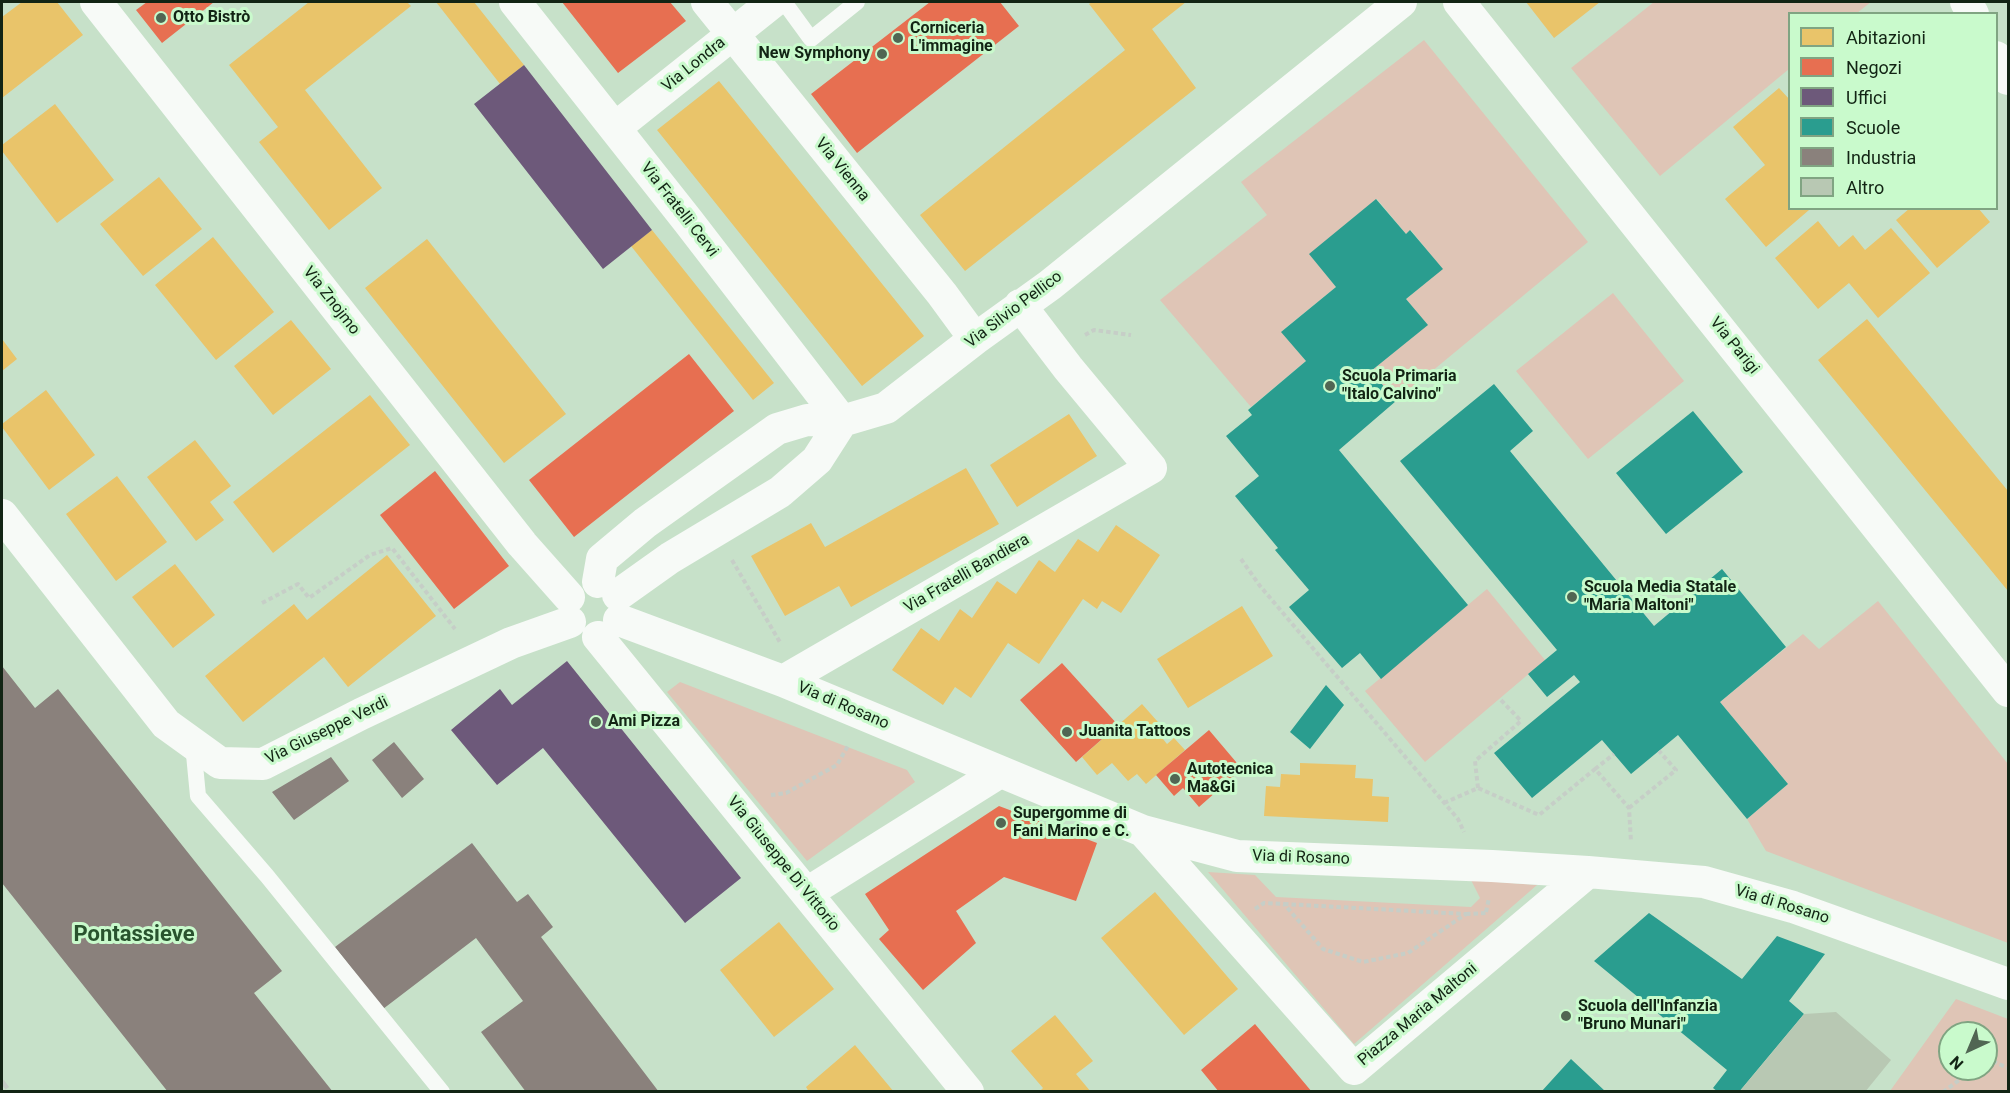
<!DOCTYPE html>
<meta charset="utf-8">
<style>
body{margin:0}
#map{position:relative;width:2010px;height:1093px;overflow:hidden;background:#c7e1c9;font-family:Roboto,sans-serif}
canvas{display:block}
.frame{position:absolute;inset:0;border:3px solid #122414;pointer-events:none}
.legend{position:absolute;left:1788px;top:12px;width:210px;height:198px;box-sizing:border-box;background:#c9facc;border:2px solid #80a482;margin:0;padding:8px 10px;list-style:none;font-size:18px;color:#122414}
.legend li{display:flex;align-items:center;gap:12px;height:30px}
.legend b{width:30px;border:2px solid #80a482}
.north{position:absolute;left:1938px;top:1021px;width:60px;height:60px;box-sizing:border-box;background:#c9facc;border:2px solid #80a482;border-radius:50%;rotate:224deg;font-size:16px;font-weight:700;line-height:24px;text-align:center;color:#122414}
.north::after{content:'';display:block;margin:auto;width:21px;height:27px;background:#516653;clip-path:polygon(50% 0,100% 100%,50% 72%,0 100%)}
</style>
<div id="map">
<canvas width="2010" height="1093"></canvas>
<div class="frame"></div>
<ul class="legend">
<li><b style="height:16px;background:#e9c46a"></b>Abitazioni</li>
<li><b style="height:16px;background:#e76f51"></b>Negozi</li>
<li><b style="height:16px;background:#6d597a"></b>Uffici</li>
<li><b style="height:16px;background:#2a9d8f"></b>Scuole</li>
<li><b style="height:16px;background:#8a817c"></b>Industria</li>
<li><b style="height:16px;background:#b8c8b3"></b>Altro</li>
</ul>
<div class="north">N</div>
</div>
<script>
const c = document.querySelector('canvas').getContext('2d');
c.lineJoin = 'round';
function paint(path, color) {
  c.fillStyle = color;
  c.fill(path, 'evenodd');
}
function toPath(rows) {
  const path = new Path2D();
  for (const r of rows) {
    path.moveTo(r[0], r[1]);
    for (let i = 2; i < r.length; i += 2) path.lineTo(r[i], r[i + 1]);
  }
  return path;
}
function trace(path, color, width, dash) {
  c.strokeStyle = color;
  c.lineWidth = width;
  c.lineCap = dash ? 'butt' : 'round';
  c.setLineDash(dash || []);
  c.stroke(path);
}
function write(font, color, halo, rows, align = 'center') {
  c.font = font + ' Roboto,sans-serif';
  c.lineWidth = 6;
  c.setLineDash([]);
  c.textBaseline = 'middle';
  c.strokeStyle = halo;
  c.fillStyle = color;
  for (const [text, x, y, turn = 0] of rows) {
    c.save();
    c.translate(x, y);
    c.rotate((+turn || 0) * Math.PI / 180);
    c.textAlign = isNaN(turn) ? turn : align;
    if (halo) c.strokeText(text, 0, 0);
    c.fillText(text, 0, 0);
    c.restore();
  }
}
const green = toPath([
 [1654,2,1871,2,1857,13,1790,14,1789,69,1660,176,1571,68],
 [1424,40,1588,242,1396,401,1371,371,1427,325,1406,299,1442,269,1411,230,1406,234,1377,199,1310,254,1336,287,1282,331,1306,361,1251,407,1160,300,1267,215,1241,182],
 [1613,293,1684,381,1588,459,1516,371],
 [1487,589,1545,660,1425,762,1365,691],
 [1878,601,2008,764,2008,943,1766,851,1747,819,1788,784,1720,702,1803,634,1819,649],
 [680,682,907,770,915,782,807,861,667,692],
 [1208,872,1255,875,1276,897,1471,907,1480,898,1471,880,1537,885,1354,1044],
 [1956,999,2008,1019,2008,1091,1890,1091],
 [1950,1033,1986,1033,1986,1069,1950,1069]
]);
const homes = toPath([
 [22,2,57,2,83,35,2,98,2,17],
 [309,2,407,2,411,6,305,90,382,188,329,230,259,142,278,127,229,65],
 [436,2,474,2,524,65,500,84],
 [1092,2,1186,2,1152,29,1196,88,965,271,920,215,1125,50,1089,4],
 [1526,2,1600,2,1554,38],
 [719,81,924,336,862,386,657,130],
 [1779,88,1790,100,1790,208,1809,210,1766,247,1725,199,1765,165,1733,127],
 [55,104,114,180,57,223,2,151,2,145],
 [159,177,202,229,143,276,100,224],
 [1910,208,1978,208,1990,222,1937,268,1896,220],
 [1818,221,1839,247,1853,235,1865,250,1891,228,1930,273,1878,318,1849,283,1818,309,1775,258],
 [652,230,774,383,753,400,631,246],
 [213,237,274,312,216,360,155,285],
 [427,239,566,414,504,463,365,288],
 [1867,319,2008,491,2008,591,1818,360],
 [291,320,331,369,273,415,234,366],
 [2,339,17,359,2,371],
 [46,390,95,455,49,490,2,427,2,424],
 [370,395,410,445,273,553,233,502],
 [1069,414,1097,456,1017,507,990,465],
 [195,440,231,486,210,502,224,520,196,541,147,477],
 [966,468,999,524,851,607,839,586,785,616,751,556,811,523,825,547],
 [117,476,167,542,116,581,66,514],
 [1116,525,1160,555,1121,613,1102,601,1097,609,1083,599,1039,664,1008,643,971,698,955,687,943,705,892,670,921,628,939,641,960,609,972,618,997,581,1016,594,1039,560,1055,572,1078,539,1098,552],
 [387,555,436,616,348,687,324,657,243,722,205,676,294,604,307,620],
 [175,564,215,615,173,648,132,597],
 [1242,606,1273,656,1188,708,1157,659],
 [1142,704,1165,730,1159,734,1167,744,1174,738,1185,750,1146,784,1137,774,1128,781,1112,763,1097,775,1082,757],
 [1300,763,1356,765,1355,778,1373,779,1372,796,1389,797,1388,822,1264,816,1266,786,1280,787,1281,774,1300,775],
 [1155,892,1238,989,1184,1035,1101,938],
 [779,922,834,989,774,1037,720,970],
 [1055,1015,1093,1061,1076,1074,1091,1092,1039,1092,1043,1088,1011,1051],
 [855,1045,894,1092,809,1092,806,1087]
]);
const shops = toPath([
 [147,2,214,2,162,43,136,10],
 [562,2,670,2,686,21,618,73],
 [930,2,1000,2,1019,26,857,153,811,94],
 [689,354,734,411,574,537,529,480],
 [435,471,509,566,454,609,380,515],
 [1062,663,1118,725,1076,762,1020,700],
 [1209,730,1242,769,1199,807,1183,788,1174,796,1156,775],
 [999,806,1097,843,1076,901,1004,877,956,911,976,943,923,990,879,939,889,930,865,894],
 [1255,1024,1312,1092,1219,1092,1201,1070]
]);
const offices = toPath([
 [524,65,652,230,603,269,474,104],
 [567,661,741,878,685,923,543,748,497,785,451,730,500,689,512,705]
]);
const schools = toPath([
 [1376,199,1406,234,1410,230,1443,269,1406,299,1428,325,1371,371,1396,401,1339,450,1468,605,1381,679,1360,653,1342,668,1289,607,1309,590,1275,550,1278,548,1235,496,1259,476,1226,436,1252,415,1248,410,1306,361,1281,332,1336,287,1309,254],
 [1494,384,1533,431,1510,451,1654,626,1722,569,1786,647,1720,702,1788,784,1747,819,1678,735,1631,774,1602,740,1532,798,1494,753,1580,682,1574,675,1547,697,1528,674,1557,650,1400,461],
 [1693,411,1743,472,1666,534,1616,473],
 [1326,685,1344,705,1310,749,1290,732],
 [1649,913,1742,979,1777,936,1825,954,1789,1001,1804,1014,1739,1092,1718,1092,1713,1088,1727,1070,1594,961],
 [1571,1059,1606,1092,1541,1092]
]);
const industry = toPath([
 [2,666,35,708,58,689,282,971,254,993,333,1092,168,1092,2,883],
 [394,742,424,779,402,798,372,760],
 [331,757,349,781,294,820,272,792],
 [472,843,517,902,528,894,553,927,541,937,659,1092,526,1092,481,1032,523,1001,476,938,383,1009,335,947]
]);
const building = toPath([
 [1836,1012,1891,1060,1865,1092,1739,1092,1804,1014]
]);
const path = toPath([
 [1085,335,1094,330,1131,335],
 [1241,559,1260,586,1458,819,1464,832],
 [732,560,781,644],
 [262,603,298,584,309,598,370,555,392,548,455,629],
 [1595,769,1614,754],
 [1478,788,1475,761,1521,721,1499,698],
 [771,795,786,793,837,765,849,744],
 [1444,803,1478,788,1539,815,1595,769,1629,808,1631,842],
 [1629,808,1676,770,1659,751],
 [1284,904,1466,914,1408,953,1363,962,1323,949,1284,904],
 [1255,909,1264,903,1284,904],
 [1486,912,1489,898],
 [1466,914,1488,913],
 [1986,1060,1988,1059,2008,1068],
 [1943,1092,1974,1069]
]);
const lane = toPath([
 [784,2,811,39,857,2],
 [193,744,198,796,267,876,442,1092]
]);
const street = toPath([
 [96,2,522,544,569,597],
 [515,2,688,221,842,421],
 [707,2,942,294,975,339],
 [1459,2,2008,691],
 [1966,2,1973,14],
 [1996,57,2008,79],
 [615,128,773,2],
 [2,515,166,724,220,763,263,764,361,714,511,643,570,622],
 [598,582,602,559,645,523,777,429,807,420,842,421,886,408,975,339,1050,285,1401,2],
 [618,595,670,558,780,492,817,460,842,421],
 [619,620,783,681,1143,831,1237,856,1492,866,1588,872,1704,882,1793,907,2008,984],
 [598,637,968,1092],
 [783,681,1151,468,1068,368,1020,305],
 [1143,831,1354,1069,1588,872],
 [807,893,1000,772]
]);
const rail = toPath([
 [2,1081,10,1092]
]);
const markers = [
 [161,18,6,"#516653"],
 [898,38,6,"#516653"],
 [882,54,6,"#516653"],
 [1330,386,6,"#516653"],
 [1572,597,6,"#516653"],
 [596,722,6,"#516653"],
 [1067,732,6,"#516653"],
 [1175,779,6,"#516653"],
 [1001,823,6,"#516653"],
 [1566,1016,6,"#516653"]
];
const poiNames = [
 ["Otto Bistrò",173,18],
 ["Corniceria",910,29],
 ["L'immagine",910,47],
 ["New Symphony",870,54,"right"],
 ["Scuola Primaria",1342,377],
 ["\"Italo Calvino\"",1342,395],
 ["Scuola Media Statale",1584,588],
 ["\"Maria Maltoni\"",1584,606],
 ["Ami Pizza",608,722],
 ["Juanita Tattoos",1079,732],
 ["Autotecnica",1187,770],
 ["Ma&Gi",1187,788],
 ["Supergomme di",1013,814],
 ["Fani Marino e C.",1013,832],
 ["Scuola dell'Infanzia",1578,1007],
 ["\"Bruno Munari\"",1578,1025]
];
const streetNames = [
 ["Via Londra",694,65,-39],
 ["Via Vienna",842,170,51],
 ["Via Fratelli Cervi",679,210,52],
 ["Via Znojmo",331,301,52],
 ["Via Silvio Pellico",1014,310,-37],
 ["Via Parigi",1734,346,51],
 ["Via Fratelli Bandiera",967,574,-30],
 ["Via di Rosano",843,706,23],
 ["Via Giuseppe Verdi",327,731,-26],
 ["Via di Rosano",1301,858,2],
 ["Via Giuseppe Di Vittorio",783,864,51],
 ["Via di Rosano",1782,905,17],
 ["Piazza Maria Maltoni",1418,1015,-40]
];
const districtNames = [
 ["Pontassieve",134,935]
];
paint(green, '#dfc5b6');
paint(homes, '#e9c46a');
paint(shops, '#e76f51');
paint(offices, '#6d597a');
paint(schools, '#2a9d8f');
paint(industry, '#8a817c');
paint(building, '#b8c8b3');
trace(path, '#c6cec7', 4, [4.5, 3]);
trace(lane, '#f7faf7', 16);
trace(street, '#f7faf7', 32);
trace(rail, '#c4cdc6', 4.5, [9, 4.5]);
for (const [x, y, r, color] of markers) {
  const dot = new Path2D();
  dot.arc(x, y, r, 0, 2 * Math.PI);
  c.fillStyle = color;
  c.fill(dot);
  trace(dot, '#c9facc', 2);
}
write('bold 16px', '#122414', '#c9facc', poiNames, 'left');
write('16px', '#122414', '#c9facc', streetNames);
write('bold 22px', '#29532e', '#c9facc', districtNames);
</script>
